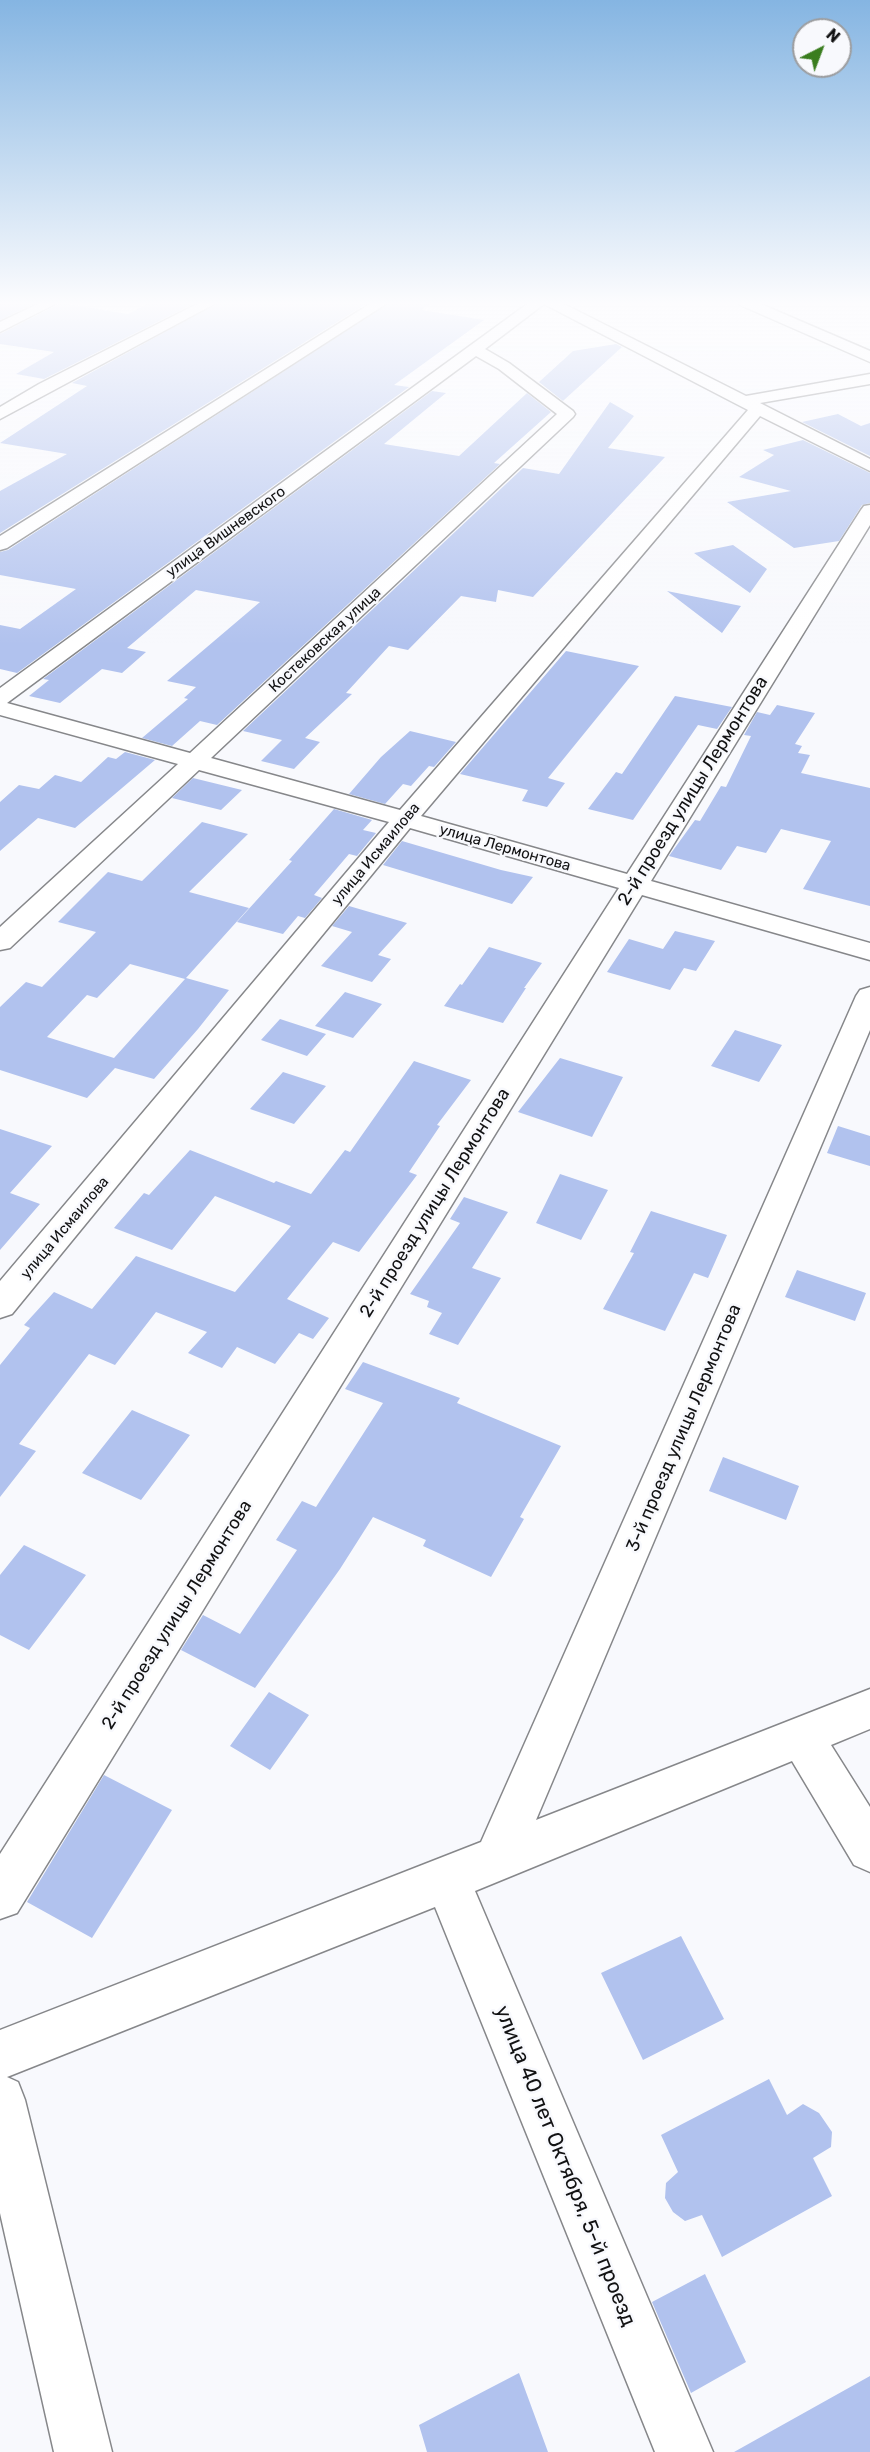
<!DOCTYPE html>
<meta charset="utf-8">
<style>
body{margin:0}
#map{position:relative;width:870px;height:2452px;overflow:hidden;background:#f8f9fd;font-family:Rubik,sans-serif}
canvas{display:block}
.north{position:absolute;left:792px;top:18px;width:60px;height:60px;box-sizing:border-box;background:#f8f9fd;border:2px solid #9c9d9f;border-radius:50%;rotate:42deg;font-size:16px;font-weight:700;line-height:24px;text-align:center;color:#121213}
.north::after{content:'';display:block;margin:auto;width:21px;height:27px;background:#3a7d1f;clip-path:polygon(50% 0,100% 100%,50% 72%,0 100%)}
</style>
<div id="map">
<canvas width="870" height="2452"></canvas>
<div class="north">N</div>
</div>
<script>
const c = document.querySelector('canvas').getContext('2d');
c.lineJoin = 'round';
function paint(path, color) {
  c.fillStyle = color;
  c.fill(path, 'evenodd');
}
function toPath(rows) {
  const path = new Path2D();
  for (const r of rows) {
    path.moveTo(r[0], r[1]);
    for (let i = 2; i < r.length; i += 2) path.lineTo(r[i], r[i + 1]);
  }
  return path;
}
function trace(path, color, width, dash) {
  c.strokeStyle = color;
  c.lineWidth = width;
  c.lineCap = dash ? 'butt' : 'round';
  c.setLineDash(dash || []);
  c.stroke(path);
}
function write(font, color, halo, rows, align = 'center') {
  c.font = font + ' Rubik,sans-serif';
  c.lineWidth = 5;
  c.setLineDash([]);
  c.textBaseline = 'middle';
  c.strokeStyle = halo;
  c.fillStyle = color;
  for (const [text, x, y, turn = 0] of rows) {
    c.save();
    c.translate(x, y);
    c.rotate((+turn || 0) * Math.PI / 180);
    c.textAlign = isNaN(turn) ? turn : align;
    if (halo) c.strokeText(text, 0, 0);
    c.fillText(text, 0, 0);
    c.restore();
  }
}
const building = toPath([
 [0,302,38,302,0,320],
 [151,302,197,302,44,379,16,374,54,352,0,344,0,334,61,303,128,314],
 [220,302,369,302,0,533,0,491,67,454,0,443,87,386,72,383],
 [391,302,434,302,421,310,484,320,394,385,409,387,17,673,0,669,0,625,20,629,76,589,0,575,0,552,8,550],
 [616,344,622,347,563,401,539,382,573,351],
 [432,391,446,393,384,444,459,456,527,393,551,412,494,463,500,464,217,725,200,721,172,746,142,738,188,699,184,698,196,687,167,681,260,602,196,590,127,648,146,652,122,673,102,669,60,703,29,696,49,680,43,679],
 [610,402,634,416,608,448,665,457,533,597,498,590,496,602,461,596,408,650,389,646,346,693,352,694,305,738,320,742,294,769,261,761,282,740,243,731,523,468,559,474],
 [838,414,861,426,870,423,870,456,802,422],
 [803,440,870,473,870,503,862,505,839,541,794,548,727,502,791,491,739,477,774,455,763,450],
 [733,545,767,569,750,593,694,553],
 [667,591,741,606,722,633],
 [566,651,639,666,548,778,565,783,547,807,522,801,528,790,460,774],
 [675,696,732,707,717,729,698,725,633,820,588,809,616,772,622,774],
 [777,705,815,713,795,744,802,746,798,753,810,755,801,773,870,788,870,906,803,889,831,841,781,829,766,853,737,846,721,870,669,856,695,820,700,821,721,786,726,787,751,736,744,735,757,712,770,715],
 [410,731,456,742,434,767,429,766,411,786,403,784,385,804,349,794,381,757],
 [125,752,155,760,75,828,38,818,0,851,0,802,19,785,39,789,55,775,81,782,108,757,116,759],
 [193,778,242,790,221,810,172,798],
 [334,809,372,820,363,830,376,833,357,856,349,854,314,895,322,898,305,918,298,916,283,934,237,922,292,861,289,860],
 [202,822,248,834,189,892,249,908,186,978,229,990,198,1029,154,1079,115,1068,87,1098,0,1070,0,1007,26,982,42,987,96,932,58,922,108,872,142,881],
 [130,964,185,979,114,1058,47,1037,87,995,97,998],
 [402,841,501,870,533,877,512,904,383,865],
 [349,906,407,923,378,955,391,959,372,982,321,966,352,932,332,926],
 [675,931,715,941,696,971,684,968,670,990,607,972,629,939,663,949],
 [489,947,542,963,524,988,526,988,503,1023,444,1006,460,984,462,985],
 [345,992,382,1004,353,1038,315,1026],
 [280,1019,326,1034,307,1056,261,1040],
 [735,1030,782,1045,759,1082,711,1066],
 [560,1058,623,1077,592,1137,518,1112],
 [414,1061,471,1080,437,1125,440,1126,409,1172,417,1175,359,1252,333,1242,287,1299,329,1318,313,1339,299,1333,275,1364,237,1347,222,1368,188,1353,207,1332,156,1312,115,1365,89,1354,19,1444,36,1451,0,1497,0,1365,30,1328,24,1325,54,1292,92,1309,136,1256,235,1292,291,1226,215,1196,172,1250,114,1228,144,1193,149,1195,190,1150,274,1183,276,1181,311,1194,345,1150,350,1152],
 [283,1072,326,1086,294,1124,250,1109],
 [838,1126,870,1136,870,1166,827,1153],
 [0,1129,52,1146,10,1193,40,1204,0,1250],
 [560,1174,608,1190,581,1240,536,1223],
 [464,1197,508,1212,472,1268,501,1278,458,1345,429,1334,442,1313,427,1307,429,1301,410,1294,460,1223,450,1219],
 [651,1211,727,1235,708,1278,694,1273,665,1331,603,1309,634,1253,630,1252],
 [797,1270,866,1293,855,1321,785,1297],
 [363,1362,460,1398,457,1403,561,1446,520,1517,524,1519,491,1577,423,1546,426,1540,373,1517,340,1569,255,1688,181,1650,203,1615,240,1634,297,1550,276,1540,302,1501,316,1507,383,1403,345,1389],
 [132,1410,190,1435,141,1500,82,1473],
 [723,1457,799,1486,786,1520,709,1491],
 [24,1545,86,1575,29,1650,0,1635,0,1575],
 [269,1692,309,1715,270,1770,230,1746],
 [104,1775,172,1810,92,1938,27,1902],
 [681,1936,724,2019,643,2060,601,1973],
 [769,2079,787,2115,803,2104,819,2113,832,2132,831,2147,813,2158,832,2196,722,2257,702,2215,685,2221,673,2212,665,2198,666,2183,678,2172,661,2135],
 [705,2274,746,2362,691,2393,652,2302],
 [519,2373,548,2452,427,2452,419,2425],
 [870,2376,870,2452,734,2452]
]);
const minor = toPath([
 [42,302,59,302,0,332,0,322,42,302],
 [201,302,218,302,0,419,0,407,39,384,201,302],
 [373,302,389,302,7,548,0,550,0,536,373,302],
 [530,302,560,302,746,396,870,374,870,384,760,403,870,459,870,471,760,416,421,816,627,874,861,510,864,506,870,505,870,525,651,881,870,943,870,960,642,895,17,1913,0,1919,0,1854,619,888,410,828,12,1314,0,1318,0,1281,389,822,199,770,10,948,0,950,0,927,178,764,0,715,0,688,530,302],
 [544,304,748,410,400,810,211,758,573,417,575,414,573,411,509,363,485,349,544,304],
 [476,356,499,369,557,414,190,753,7,703,476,356],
 [738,302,756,302,870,351,870,362,740,305,738,302],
 [870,987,870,1030,536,1820,870,1689,870,1729,831,1745,870,1807,870,1872,854,1865,792,1761,475,1891,713,2452,655,2452,435,1907,7,2077,18,2082,25,2100,112,2452,54,2452,0,2213,0,2030,481,1842,856,996,860,990,870,987]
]);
const farStreetnames = [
 ["улица Вишневского",226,532,-36],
 ["Костековская улица",325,640,-43],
 ["улица Лермонтова",505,848,16],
 ["улица Исмаилова",376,854,-50],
 ["улица Исмаилова",65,1228,-50]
];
const streetNames = [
 ["2-й проезд улицы Лермонтова",693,791,-58],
 ["2-й проезд улицы Лермонтова",435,1203,-58],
 ["3-й проезд улицы Лермонтова",684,1428,-67],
 ["2-й проезд улицы Лермонтова",177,1615,-58]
];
const nearStreetnames = [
 ["улица 40 лет Октября, 5-й проезд",565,2166,68]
];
paint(building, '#b1c2ee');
trace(minor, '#86878a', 3);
paint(minor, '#fff');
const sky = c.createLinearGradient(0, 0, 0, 645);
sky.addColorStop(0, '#85b5e2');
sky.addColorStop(0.47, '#fcfcfe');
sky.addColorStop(1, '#fcfcfe00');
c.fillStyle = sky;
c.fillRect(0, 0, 870, 645);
write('15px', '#121213', '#f8f9fd', farStreetnames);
write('18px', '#121213', '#f8f9fd', streetNames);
write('21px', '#121213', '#f8f9fd', nearStreetnames);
</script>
